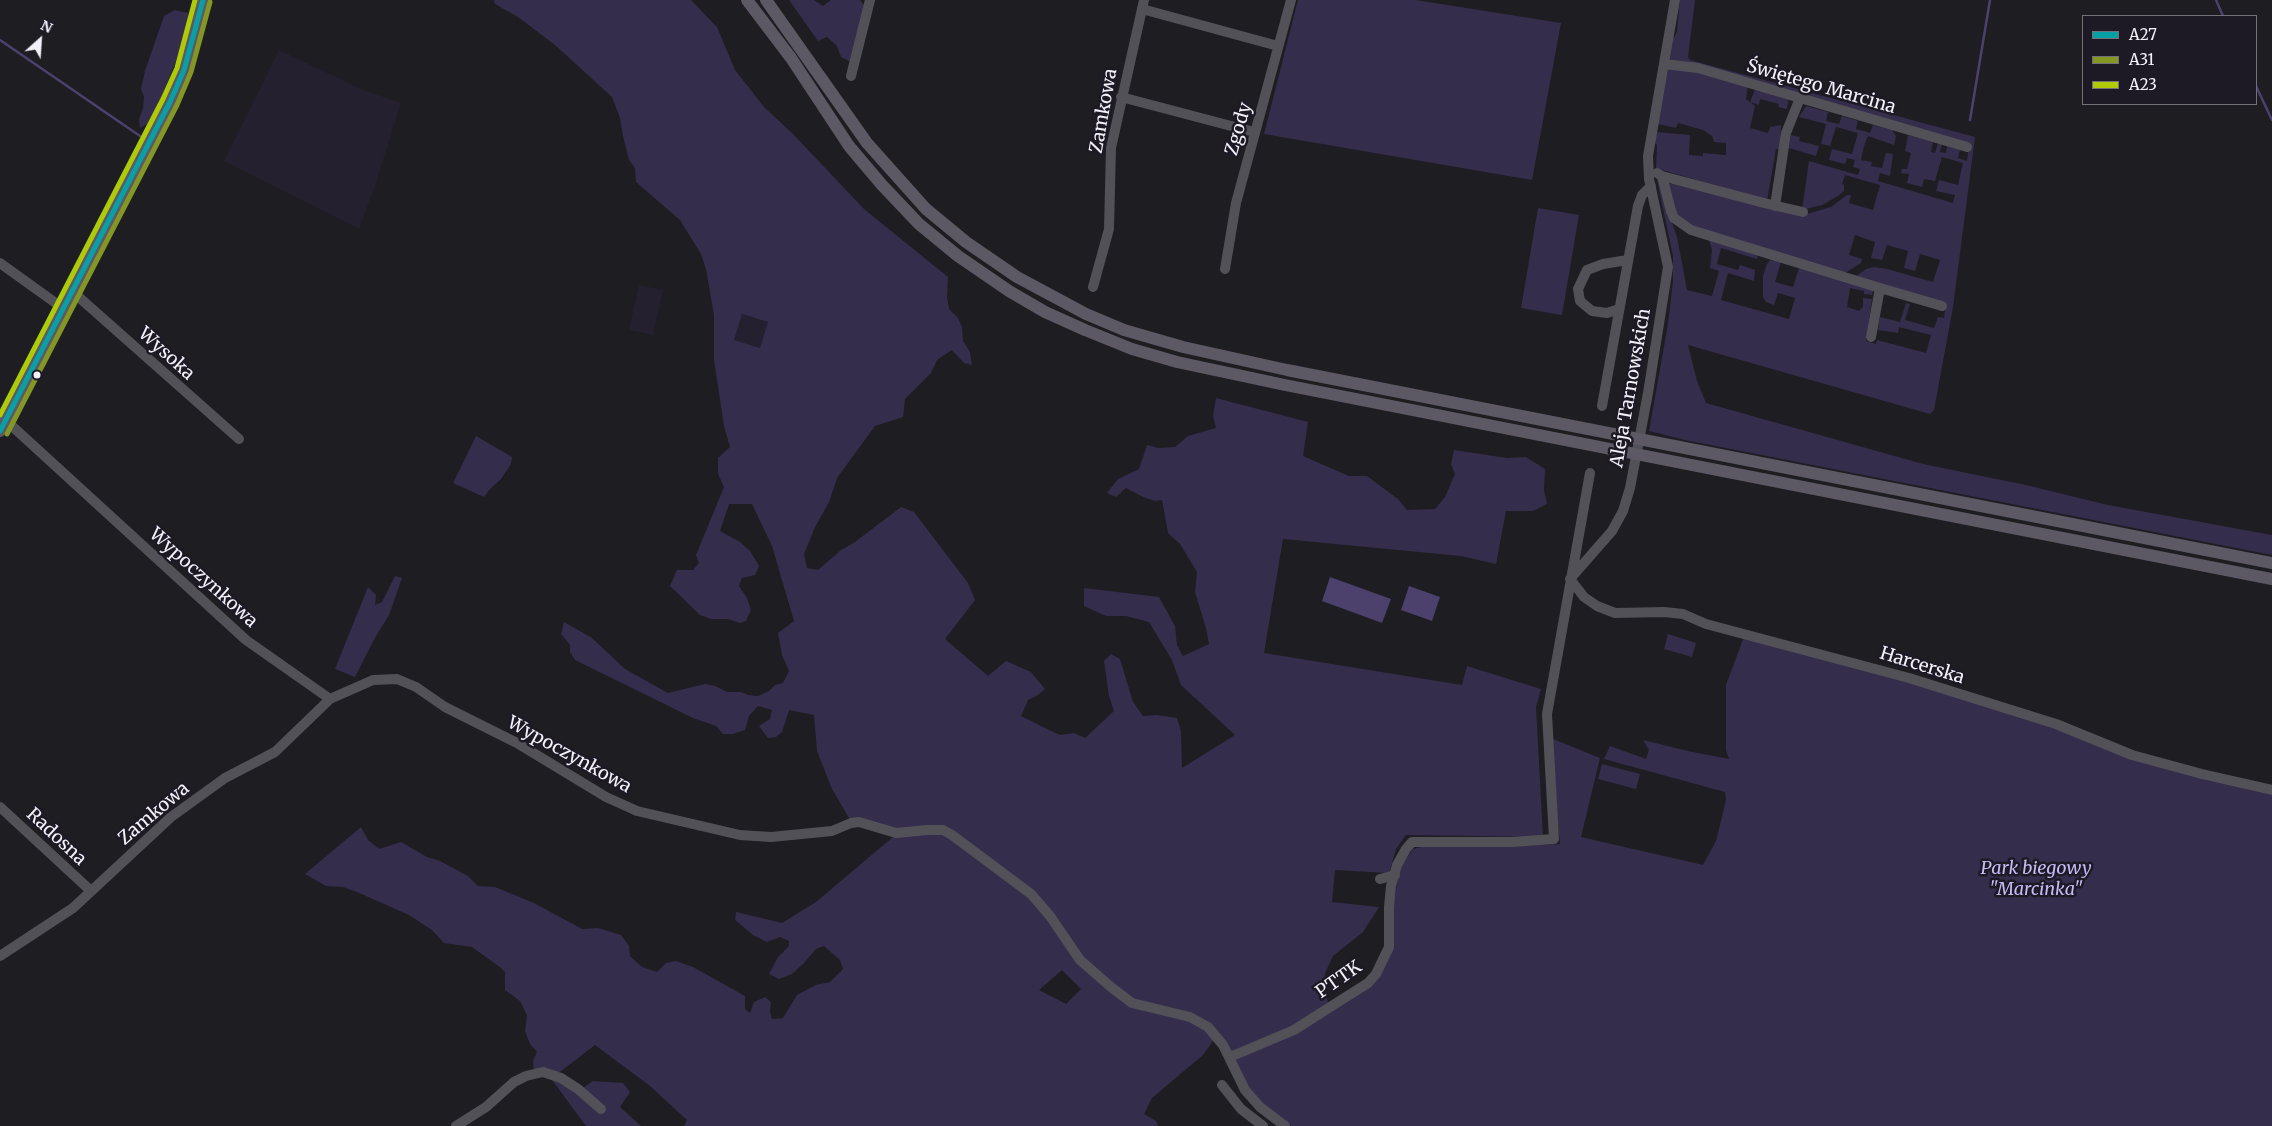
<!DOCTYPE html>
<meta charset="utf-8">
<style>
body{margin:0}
#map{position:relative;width:2272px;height:1126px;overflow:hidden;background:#1e1d22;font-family:Merriweather,serif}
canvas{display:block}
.legend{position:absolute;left:2082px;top:15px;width:175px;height:90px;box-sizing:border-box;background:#1d1a25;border:1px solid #73707a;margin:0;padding:6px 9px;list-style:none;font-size:15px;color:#f3f2fa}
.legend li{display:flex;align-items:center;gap:10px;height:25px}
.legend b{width:25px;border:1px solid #73707a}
.north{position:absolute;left:15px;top:15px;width:50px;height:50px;-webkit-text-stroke:4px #1d1a25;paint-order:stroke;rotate:26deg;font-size:14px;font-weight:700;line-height:20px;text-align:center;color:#f3f2fa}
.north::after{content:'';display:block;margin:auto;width:18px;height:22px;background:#f3f2fa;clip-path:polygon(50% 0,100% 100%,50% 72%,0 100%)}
</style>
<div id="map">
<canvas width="2272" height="1126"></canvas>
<ul class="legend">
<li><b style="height:6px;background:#08a0a4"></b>A27</li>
<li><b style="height:6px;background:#849624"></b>A31</li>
<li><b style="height:6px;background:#afcb08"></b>A23</li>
</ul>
<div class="north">N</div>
</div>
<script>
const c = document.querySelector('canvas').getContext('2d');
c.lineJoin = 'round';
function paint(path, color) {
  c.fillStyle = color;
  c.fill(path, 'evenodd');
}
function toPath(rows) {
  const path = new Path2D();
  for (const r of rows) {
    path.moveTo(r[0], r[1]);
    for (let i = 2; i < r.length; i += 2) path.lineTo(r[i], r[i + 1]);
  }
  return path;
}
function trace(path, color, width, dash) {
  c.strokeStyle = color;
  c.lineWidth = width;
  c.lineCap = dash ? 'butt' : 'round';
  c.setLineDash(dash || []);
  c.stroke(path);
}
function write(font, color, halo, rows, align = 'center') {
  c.font = font + ' Merriweather,serif';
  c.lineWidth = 5;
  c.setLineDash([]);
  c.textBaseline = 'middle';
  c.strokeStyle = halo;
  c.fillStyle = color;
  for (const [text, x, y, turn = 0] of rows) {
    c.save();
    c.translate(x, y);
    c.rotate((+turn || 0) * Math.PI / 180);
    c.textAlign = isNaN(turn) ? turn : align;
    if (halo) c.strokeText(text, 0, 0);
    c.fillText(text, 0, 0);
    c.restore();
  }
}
const built = toPath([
 [279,50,361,89,401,103,374,189,359,229,224,161],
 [639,285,663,290,653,335,629,330],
 [741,314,768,322,760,348,734,340]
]);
const green = toPath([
 [494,0,691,0,717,27,735,70,764,107,793,134,864,209,948,277,947,297,949,309,958,318,962,327,963,341,970,352,972,365,964,363,952,350,947,353,937,360,931,373,905,399,903,417,875,426,837,478,829,502,815,527,804,554,807,568,818,570,841,550,855,542,901,507,914,512,968,583,975,600,945,639,988,676,1006,661,1031,672,1045,689,1038,695,1028,700,1021,716,1051,731,1060,735,1074,733,1085,738,1114,711,1109,696,1104,661,1111,654,1120,659,1133,702,1143,716,1157,715,1177,718,1181,731,1182,768,1235,735,1181,685,1172,660,1149,622,1126,616,1106,616,1084,606,1084,588,1159,597,1175,626,1177,645,1183,656,1209,644,1206,628,1195,592,1197,572,1180,544,1168,533,1162,500,1155,501,1143,497,1126,488,1116,497,1107,493,1118,479,1139,469,1147,445,1158,448,1175,447,1188,436,1216,428,1213,416,1216,398,1308,422,1303,456,1349,476,1367,476,1398,499,1407,510,1435,509,1445,497,1455,474,1451,464,1454,450,1507,458,1526,457,1545,469,1544,490,1547,504,1533,511,1506,511,1496,564,1461,556,1283,539,1264,653,1462,685,1467,666,1541,689,1536,707,1543,837,1406,835,1396,849,1389,873,1335,870,1332,902,1379,907,1363,932,1333,956,1325,973,1324,991,1330,1007,1294,1030,1226,1056,1213,1041,1203,1055,1152,1098,1144,1114,1156,1121,1158,1126,684,1126,687,1120,650,1086,595,1045,556,1075,578,1091,593,1081,623,1083,630,1092,620,1107,641,1126,586,1126,547,1073,534,1074,533,1061,537,1052,530,1044,525,1031,527,1015,520,1001,505,990,505,972,501,968,472,947,444,943,432,930,409,915,357,892,343,887,326,886,305,874,361,827,368,840,379,849,401,842,427,857,440,861,468,876,478,886,495,887,534,903,582,929,598,928,621,935,629,946,630,956,642,967,657,972,666,963,676,961,693,967,745,996,745,1009,750,1013,754,1002,765,997,771,1002,770,1012,772,1019,783,1018,797,995,816,985,830,982,843,969,840,960,824,946,816,949,804,963,792,974,779,979,769,974,778,957,789,946,789,941,780,937,767,942,753,935,735,920,736,912,782,923,816,902,899,832,853,822,849,818,832,789,817,751,814,715,789,710,782,732,776,737,768,738,759,726,770,719,772,710,758,706,749,716,745,730,733,734,723,734,716,726,693,718,575,660,570,652,570,645,561,634,564,622,592,638,625,669,668,693,705,684,715,686,727,692,741,692,748,695,758,696,769,691,775,685,783,683,789,671,782,655,778,633,794,621,772,546,752,504,729,504,720,531,740,542,750,551,759,566,755,575,742,578,739,586,747,598,751,610,746,621,740,623,728,619,711,619,700,615,670,586,677,570,693,570,699,563,696,555,724,487,718,474,718,458,730,447,724,426,714,360,714,315,706,269,701,254,680,220,636,182,635,168,629,160,623,136,620,118,612,97,555,45,518,17,495,4],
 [742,314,768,322,760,348,734,340],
 [1062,970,1081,989,1066,1004,1039,990],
 [789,0,814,0,823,6,831,0,860,0,866,8,853,63,841,57,837,46,827,37,818,41],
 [1298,0,1416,0,1561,23,1532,180,1264,134],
 [1680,0,1695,0,1688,57,1690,60,1975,137,1953,307,1934,410,1930,414,1688,345,1697,381,1706,403,1923,464,2026,485,2108,505,2272,535,2272,555,1685,440,1649,431,1668,324,1673,281,1673,256,1656,175,1677,237,1687,290,1712,296,1719,271,1710,268,1712,250,1709,240,1758,255,1757,259,1721,248,1717,264,1738,270,1740,265,1755,270,1754,281,1728,273,1721,300,1789,319,1795,298,1778,293,1774,305,1766,302,1763,297,1763,276,1767,264,1770,260,1772,260,1781,262,1775,282,1793,287,1799,268,1873,290,1872,295,1864,294,1864,291,1850,288,1847,307,1859,311,1863,307,1863,298,1872,299,1866,341,1876,344,1877,340,1926,353,1931,335,1899,327,1898,333,1878,330,1880,317,1900,322,1906,303,1910,304,1905,320,1934,328,1938,317,1944,318,1946,304,1855,277,1866,269,1874,267,1887,269,1933,282,1940,260,1920,254,1915,271,1904,268,1908,251,1887,245,1882,260,1871,258,1875,242,1855,235,1849,255,1862,259,1861,263,1845,273,1695,229,1676,215,1668,183,1803,215,1831,207,1847,195,1851,195,1849,203,1873,210,1880,185,1845,175,1842,184,1844,185,1844,191,1838,196,1822,205,1802,210,1809,161,1858,175,1860,169,1853,167,1855,160,1847,158,1845,164,1829,160,1832,149,1852,154,1858,133,1836,127,1830,146,1821,144,1826,124,1799,117,1806,106,1828,112,1826,121,1839,124,1842,116,1858,121,1856,129,1864,131,1870,133,1873,125,1892,130,1896,136,1894,145,1868,136,1864,146,1861,160,1872,162,1871,166,1882,168,1886,153,1893,154,1890,176,1880,173,1878,181,1953,203,1955,195,1936,191,1939,180,1958,185,1963,163,1942,157,1935,181,1924,179,1922,187,1907,183,1909,174,1901,173,1902,169,1907,169,1911,153,1905,151,1908,135,1933,142,1931,152,1935,153,1938,143,1942,144,1940,152,1946,153,1947,146,1960,150,1958,158,1967,161,1969,146,1672,61,1670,59,1673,39,1677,32],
 [175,10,188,13,188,26,183,44,157,108,147,124,140,128,139,119,143,108,144,97,141,89,145,71,164,16],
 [1674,68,1688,69,1748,85,1746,99,1755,106,1750,128,1768,133,1770,127,1781,125,1780,150,1776,149,1767,201,1656,168,1657,145,1655,143,1657,132,1690,135,1689,155,1703,156,1703,153,1726,155,1726,143,1714,142,1712,136,1703,130,1678,123,1676,128,1658,124,1668,70],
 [1756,87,1789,98,1787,109,1778,107,1779,104,1760,99,1759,105,1750,102],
 [1791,135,1800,137,1799,141,1819,146,1816,156,1789,148],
 [1538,208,1579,215,1562,315,1521,308],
 [476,436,512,457,511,464,501,479,489,490,484,497,453,483],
 [395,576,402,578,389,615,376,636,355,677,335,669,368,587,376,595,375,605,382,602],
 [1668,634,1696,643,1692,657,1664,649],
 [1745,634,1909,678,2132,755,2272,790,2272,1126,1291,1126,1257,1099,1249,1089,1236,1064,1236,1060,1359,991,1390,954,1394,901,1400,868,1413,849,1435,844,1497,847,1560,844,1557,815,1553,739,1600,758,1581,837,1703,865,1716,841,1726,800,1725,792,1604,759,1610,746,1646,759,1649,750,1643,740,1688,751,1729,759,1726,750,1726,685],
 [1602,764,1640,774,1636,789,1598,779]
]);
const water = toPath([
 [1330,577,1391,599,1382,623,1322,601],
 [1409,586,1440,597,1432,621,1401,610]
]);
const stream = toPath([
 [2216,0,2223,16],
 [0,40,140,136],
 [2256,86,2272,120],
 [1970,120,1990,0]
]);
const minor = toPath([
 [1142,9,1278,46],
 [1664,64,1698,68,1967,147],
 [851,76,870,0],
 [1121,97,1254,132],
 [1657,173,1662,176,1764,203,1803,212],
 [1662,176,1671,211,1674,218,1691,230,1880,288,1871,337],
 [1775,206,1786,133,1800,98],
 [0,263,64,309],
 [1225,269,1236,203,1291,0],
 [1093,287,1109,229,1111,148,1144,0],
 [1880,288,1942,306],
 [73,292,239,439],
 [1619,309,1607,313,1592,311,1580,301,1578,289,1587,270,1603,264,1628,260],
 [1602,406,1638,206,1642,195,1651,186],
 [0,418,13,427,246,640,330,699,373,680,397,679,416,687,445,707,517,743,606,797,637,811,740,835,771,837,832,831,851,823,859,822,896,833,927,830,943,830,952,835,1031,894,1050,916,1080,960,1111,987,1132,1003,1190,1017,1208,1027,1223,1045,1245,1090,1260,1107,1285,1126],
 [1570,579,1584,597,1597,606,1615,613,1664,612,1683,614,1706,624,1909,678,2056,724,2132,755,2202,774,2272,790],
 [1570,579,1612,531,1623,511,1630,488,1648,393,1668,267,1649,179,1648,156,1675,0],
 [0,807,91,891],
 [1380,879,1395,875],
 [0,956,73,908,171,817,225,778,275,752,330,699],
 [1230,1057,1294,1030,1368,983,1376,974,1389,947,1389,907,1391,886,1397,865,1406,849,1412,842,1512,842,1554,839,1547,714,1590,473],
 [1222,1085,1241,1109,1263,1126],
 [456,1126,486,1107,514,1082,526,1076,543,1072,561,1078,578,1089,601,1109]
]);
const major = toPath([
 [747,0,791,58,849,146,882,185,919,224,958,256,1009,291,1045,312,1085,330,1132,349,1177,362,1285,385,2272,579],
 [766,0,867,143,926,209,966,242,1017,277,1086,314,1124,330,1183,347,1287,370,2272,563],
 [0,431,170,102,184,70,203,0]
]);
const bus1 = toPath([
 [0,431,170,102,184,70,203,0]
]);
const bus2 = toPath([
 [7,434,177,105,191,72,210,2]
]);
const bus3 = toPath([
 [0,415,163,99,177,68,195,0]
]);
const markers = [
 [37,375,4.5,"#f3f2fa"]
];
const streetNames = [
 ["Świętego Marcina",1821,87,16],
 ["Zamkowa",1104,111,-80],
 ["Zgody",1239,129,-74],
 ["Wysoka",166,354,42],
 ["Aleja Tarnowskich",1631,388,-80],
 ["Wypoczynkowa",203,578,42],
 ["Harcerska",1922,666,17],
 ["Wypoczynkowa",569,755,29],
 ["Zamkowa",154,814,-40],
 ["Radosna",56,837,43],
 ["PTTK",1339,980,-35]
];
const parkNames = [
 ["Park biegowy",2036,869],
 ["\"Marcinka\"",2036,890]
];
paint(built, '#242030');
paint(green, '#352d4c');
paint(water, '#4c406d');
trace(stream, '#4c406d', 2.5);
trace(minor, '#525157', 10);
trace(major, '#5c5864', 12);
trace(bus1, '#08a0a4', 5);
trace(bus2, '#849624', 5);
trace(bus3, '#afcb08', 5);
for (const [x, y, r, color] of markers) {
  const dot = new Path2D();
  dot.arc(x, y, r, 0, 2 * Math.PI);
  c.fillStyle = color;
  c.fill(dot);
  trace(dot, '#1d1a25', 2);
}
write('18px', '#f3f2fa', '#1d1a25', streetNames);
write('italic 18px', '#c8b9f7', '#1d1a25', parkNames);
</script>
